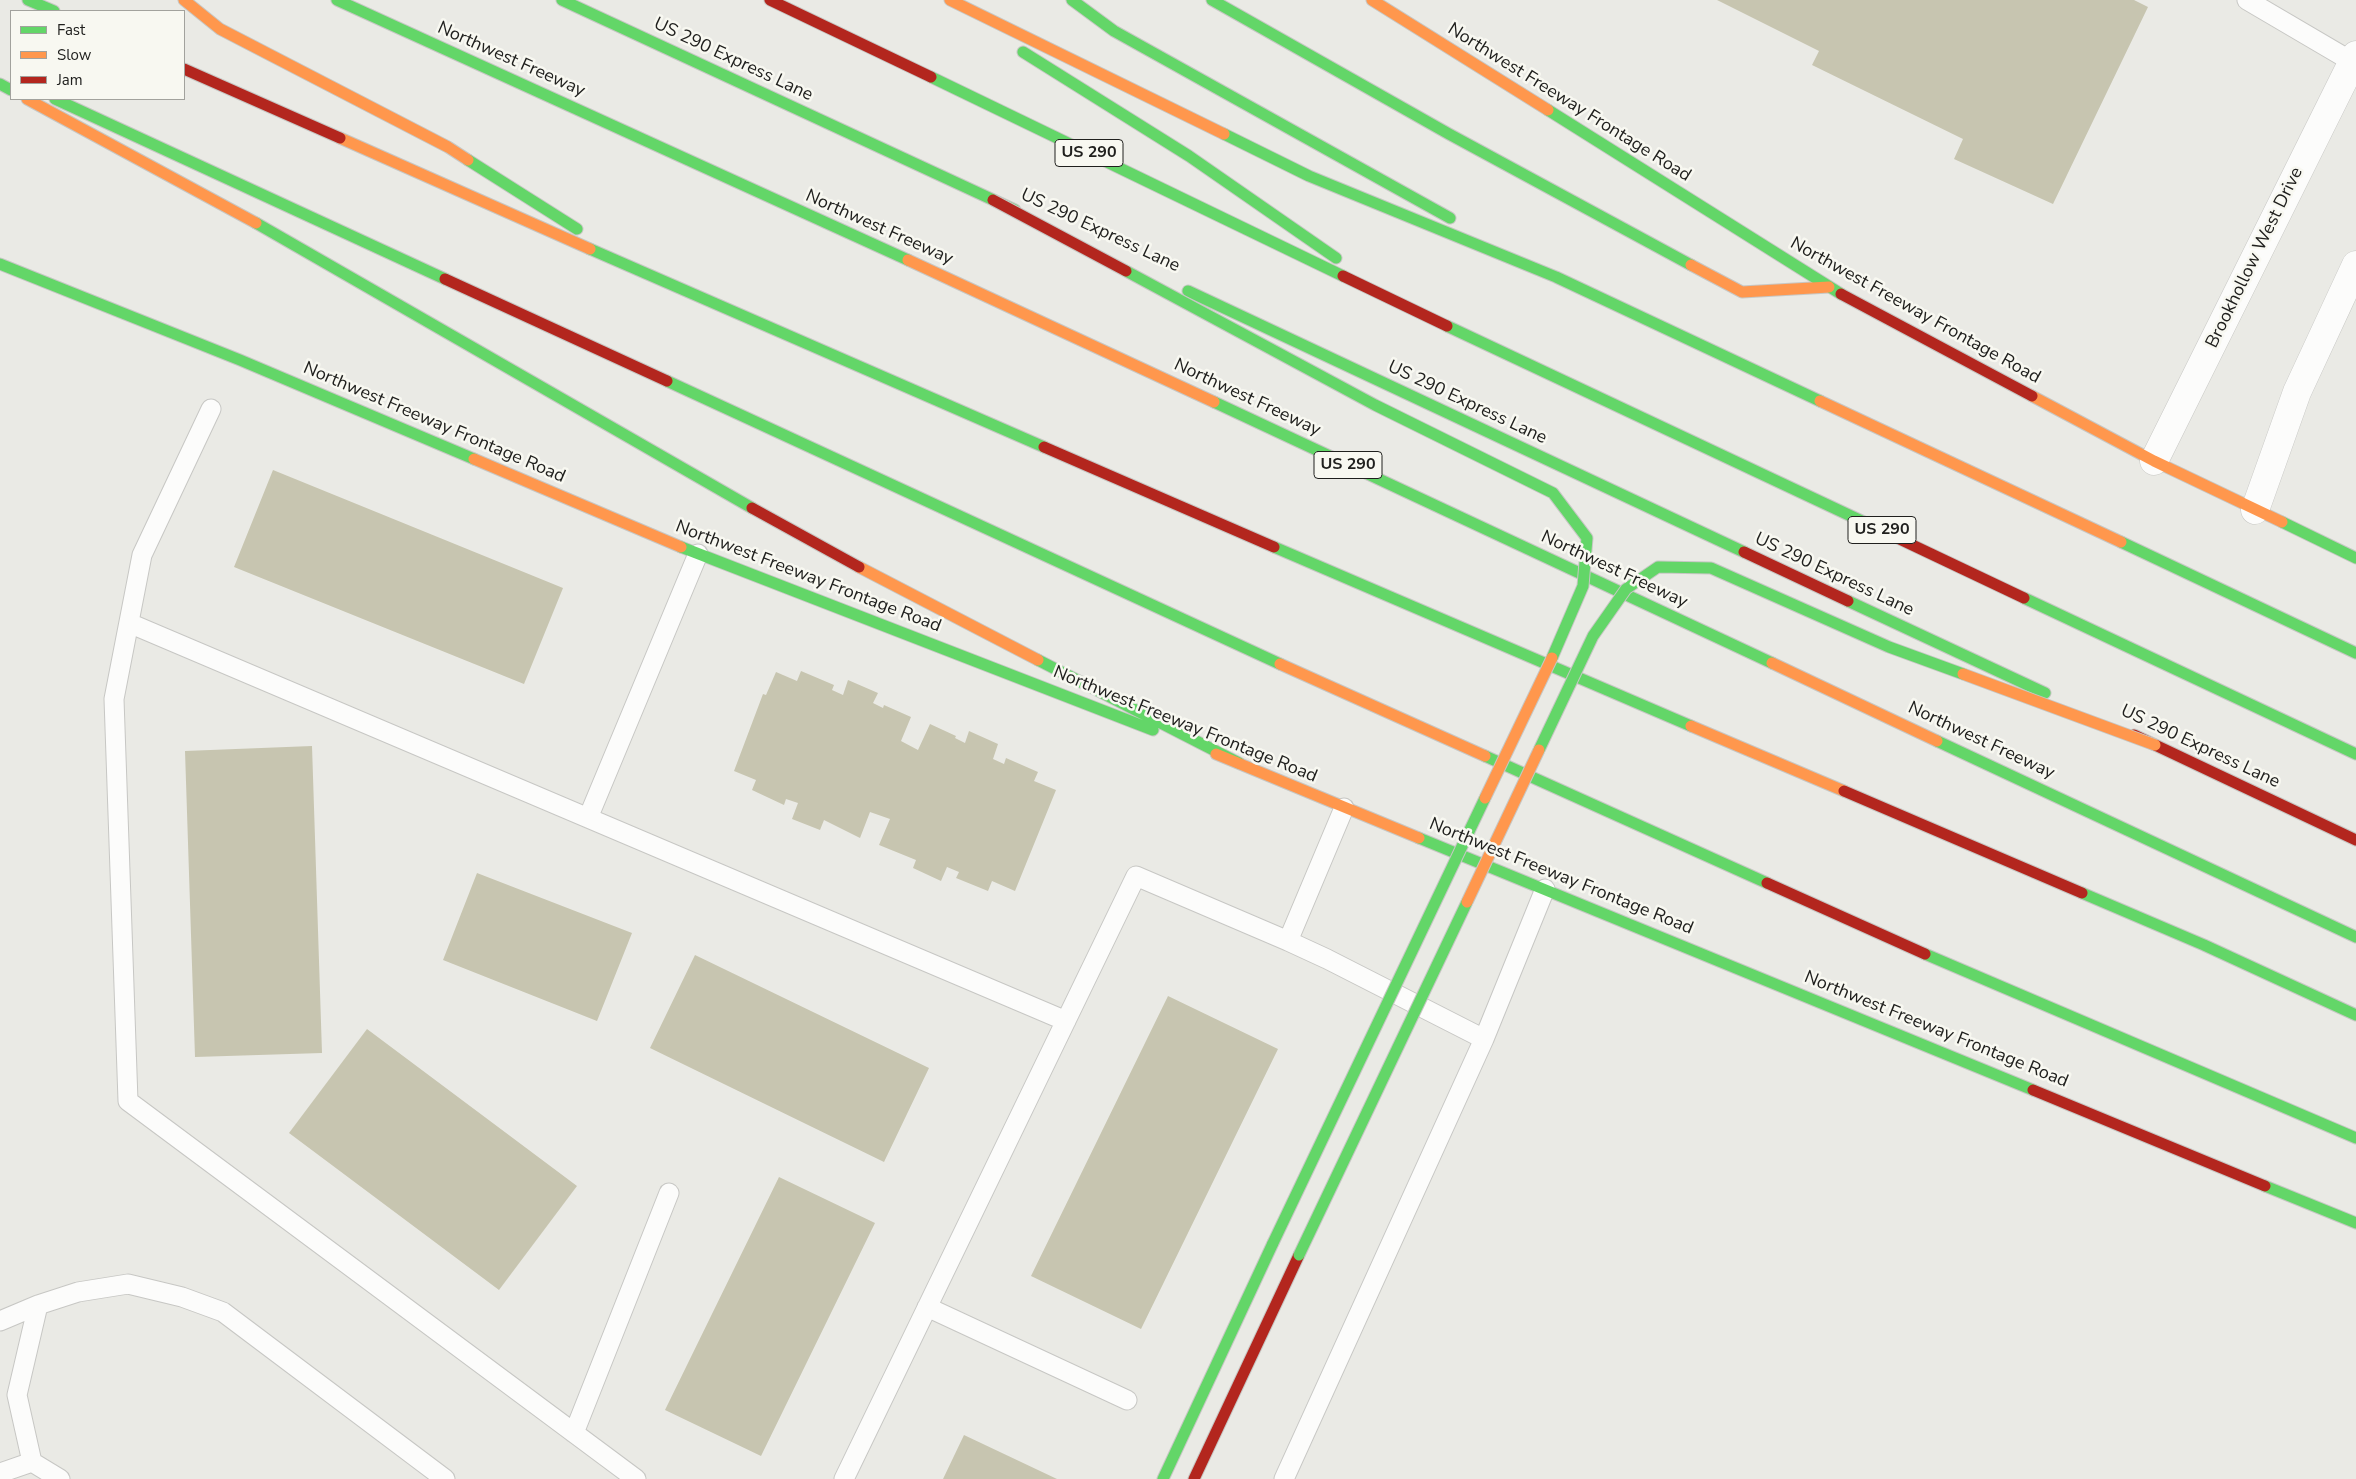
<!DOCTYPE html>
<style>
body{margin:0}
#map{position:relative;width:2356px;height:1479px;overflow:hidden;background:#eaeae5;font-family:"Nunito Sans",sans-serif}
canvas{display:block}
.legend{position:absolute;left:10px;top:10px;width:175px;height:90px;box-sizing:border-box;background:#f8f8f1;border:1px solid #a2a29d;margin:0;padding:6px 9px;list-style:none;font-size:15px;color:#20201e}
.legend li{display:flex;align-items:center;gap:10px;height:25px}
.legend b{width:25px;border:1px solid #a2a29d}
</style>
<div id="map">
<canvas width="2356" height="1479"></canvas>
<ul class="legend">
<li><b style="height:6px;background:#63d668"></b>Fast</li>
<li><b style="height:6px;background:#ff974d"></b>Slow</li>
<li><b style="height:6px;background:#b3261e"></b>Jam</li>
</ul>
</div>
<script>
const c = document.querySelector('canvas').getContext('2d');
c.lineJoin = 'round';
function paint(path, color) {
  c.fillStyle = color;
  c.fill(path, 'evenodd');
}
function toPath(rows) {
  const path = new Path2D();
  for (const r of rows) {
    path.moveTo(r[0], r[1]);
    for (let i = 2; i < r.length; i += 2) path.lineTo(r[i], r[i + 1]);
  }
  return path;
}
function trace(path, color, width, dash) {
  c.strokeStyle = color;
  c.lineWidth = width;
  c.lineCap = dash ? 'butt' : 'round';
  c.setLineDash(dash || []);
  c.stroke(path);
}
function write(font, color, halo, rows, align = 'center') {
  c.font = font + ' "Nunito Sans",sans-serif';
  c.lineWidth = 5;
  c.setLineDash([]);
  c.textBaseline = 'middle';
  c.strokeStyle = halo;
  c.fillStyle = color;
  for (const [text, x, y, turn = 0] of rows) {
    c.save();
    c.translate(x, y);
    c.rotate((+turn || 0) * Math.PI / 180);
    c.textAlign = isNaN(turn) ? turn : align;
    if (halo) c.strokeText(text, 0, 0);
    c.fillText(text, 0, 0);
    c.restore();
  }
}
const building = toPath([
 [1717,0,2134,0,2148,7,2053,204,1954,159,1963,139,1812,65,1819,51],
 [273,470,563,588,524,684,234,567],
 [801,671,834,685,832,690,843,695,848,680,878,693,873,703,883,708,884,705,911,717,901,741,918,750,930,724,956,736,955,738,965,743,969,731,998,744,993,759,1004,764,1006,758,1038,772,1034,781,1056,790,1015,891,992,881,988,891,956,878,959,872,947,867,941,881,913,868,916,860,879,845,890,819,870,812,860,838,824,820,820,830,792,819,798,803,786,799,784,805,752,790,756,780,734,771,763,694,766,695,776,672,797,681],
 [312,746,322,1053,195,1057,185,751],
 [477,873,632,933,597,1021,443,960],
 [695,955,929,1068,884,1162,650,1048],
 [1168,996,1278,1049,1141,1329,1031,1276],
 [367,1029,577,1186,499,1290,289,1133],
 [779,1177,875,1223,761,1456,665,1410],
 [964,1435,1057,1479,943,1479]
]);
const lane = toPath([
 [2247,0,2356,64],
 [211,409,142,555,114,699,128,1101,636,1479],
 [129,623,1066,1021],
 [588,818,698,554],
 [1288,941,1327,959,1484,1039],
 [38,1305,17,1395,32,1462,60,1479],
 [927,1307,1127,1400],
 [0,1321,38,1305,78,1292,128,1284,182,1297,223,1312,445,1479],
 [574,1433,669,1193],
 [0,1473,32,1462],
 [844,1479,1136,876,1288,941,1344,808],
 [1284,1479,1484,1039,1545,889]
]);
const street = toPath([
 [2154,461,2356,55],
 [2255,510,2297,392,2356,265]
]);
const fast = toPath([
 [28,0,54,11],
 [337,0,908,260],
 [562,0,1015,210],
 [1072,0,1114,31,1450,218],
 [1212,0,1449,134,1691,265],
 [1023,52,1189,156,1336,258],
 [931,77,1343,276],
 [0,84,11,90],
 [55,99,445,279],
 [1548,110,1841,294],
 [1224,134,1309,176,1556,277,1820,401],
 [468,160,577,229],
 [256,223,752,508],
 [590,249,1044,447],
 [0,264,240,360,474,459],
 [1188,291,1744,552],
 [1447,326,1868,524],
 [667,381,1280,664],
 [1214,402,1772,663],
 [2282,522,2356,558],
 [2121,542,2356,653],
 [681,547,1153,730],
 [1274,547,1691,726],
 [2024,598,2356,754],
 [1848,601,2045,693],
 [1038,660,1239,763],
 [1937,741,2356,937],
 [1485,756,1767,883],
 [1419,838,2033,1090],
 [2082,893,2204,945,2356,1015],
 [1925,954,2356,1138],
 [2265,1186,2356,1223],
 [1163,1479,1273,1243]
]);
const slow = toPath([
 [184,0,220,29,448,147,468,160],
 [950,0,1224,134],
 [1372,0,1548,110],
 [27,99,256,223],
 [340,138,590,249],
 [908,260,1214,402],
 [1691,265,1742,292,1829,287],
 [2032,396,2154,461,2282,522],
 [1820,401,2121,542],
 [474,459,681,547],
 [859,567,1038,660],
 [1772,663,1937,741],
 [1280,664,1485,756],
 [1691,726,1844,791],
 [1216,754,1419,838]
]);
const jam = toPath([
 [770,0,931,77],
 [184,69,340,138],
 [1343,276,1447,326],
 [445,279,667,381],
 [1841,294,2032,396],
 [1044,447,1274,547],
 [752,508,859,567],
 [1868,524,2024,598],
 [1744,552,1848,601],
 [2134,735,2356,840],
 [1844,791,2082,893],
 [1767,883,1925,954],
 [2033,1090,2265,1186],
 [1194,1479,1299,1255]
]);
const fastBridge = toPath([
 [1126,271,1375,405,1553,493,1587,538,1583,586,1552,658],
 [1539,750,1593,636,1626,589,1658,567,1711,568,1889,647,1963,674],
 [1273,1243,1485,798],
 [1299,1255,1467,902]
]);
const slowBridge = toPath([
 [1963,674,2155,745],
 [1485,798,1552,658],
 [1467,902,1539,750]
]);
const jamBridge = toPath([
 [993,200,1126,271]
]);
const shields = [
 [1089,153,68],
 [1348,465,68],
 [1882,530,68]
];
const shieldNames = [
 ["US 290",1089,153],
 ["US 290",1348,465],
 ["US 290",1882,530]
];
const streetNames = [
 ["Northwest Freeway",511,60,24],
 ["US 290 Express Lane",733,60,25],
 ["Northwest Freeway Frontage Road",1569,103,32],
 ["Northwest Freeway",879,228,24],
 ["US 290 Express Lane",1100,231,25],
 ["Brookhollow West Drive",2255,258,-64],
 ["Northwest Freeway Frontage Road",1915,311,29],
 ["Northwest Freeway",1247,398,25],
 ["US 290 Express Lane",1467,403,25],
 ["Northwest Freeway Frontage Road",434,423,23],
 ["Northwest Freeway",1614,570,25],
 ["US 290 Express Lane",1834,575,25],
 ["Northwest Freeway Frontage Road",808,577,21],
 ["Northwest Freeway Frontage Road",1185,725,22],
 ["Northwest Freeway",1981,741,25],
 ["US 290 Express Lane",2200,747,25],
 ["Northwest Freeway Frontage Road",1561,877,22],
 ["Northwest Freeway Frontage Road",1936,1030,22]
];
paint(building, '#c7c5b0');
trace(lane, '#c7c7c4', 21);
trace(street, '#c7c7c4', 29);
trace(fast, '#c7c7c4', 13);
trace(slow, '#c7c7c4', 13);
trace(jam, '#c7c7c4', 13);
trace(lane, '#fcfcfb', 19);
trace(street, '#fcfcfb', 28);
trace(fast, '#63d668', 11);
trace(slow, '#ff974d', 11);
trace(jam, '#b3261e', 11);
trace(fastBridge, '#c7c7c4', 13, []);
trace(slowBridge, '#c7c7c4', 13, []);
trace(jamBridge, '#c7c7c4', 13, []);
trace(fastBridge, '#63d668', 11);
trace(slowBridge, '#ff974d', 11);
trace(jamBridge, '#b3261e', 11);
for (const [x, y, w] of shields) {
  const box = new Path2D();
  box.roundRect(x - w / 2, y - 13.5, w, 27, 4);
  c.fillStyle = '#f8f8f1';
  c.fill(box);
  trace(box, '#20201e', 1);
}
write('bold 16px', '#20201e', null, shieldNames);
write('18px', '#20201e', '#f8f8f1', streetNames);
</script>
